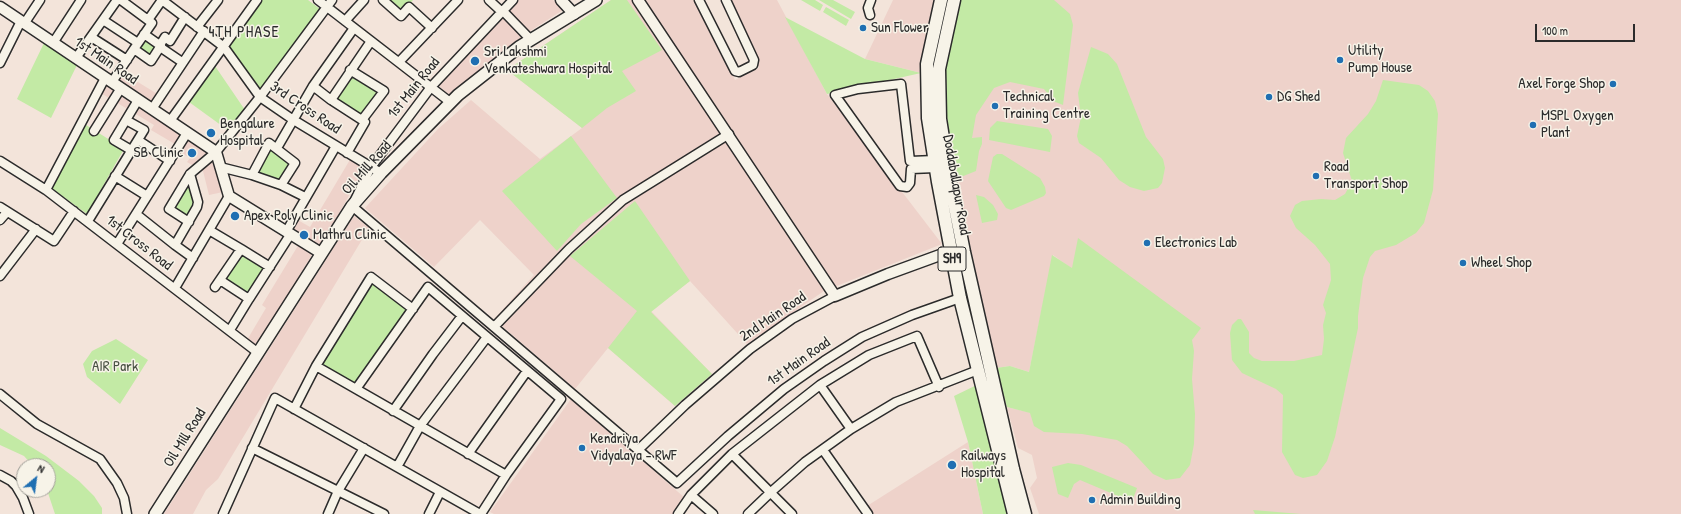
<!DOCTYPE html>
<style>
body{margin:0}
#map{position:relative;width:1681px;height:514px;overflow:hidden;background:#f3e4da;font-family:"Patrick Hand",sans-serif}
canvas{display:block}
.north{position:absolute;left:16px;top:458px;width:40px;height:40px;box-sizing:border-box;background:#f7f3e8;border:1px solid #a5a39c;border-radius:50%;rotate:29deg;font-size:11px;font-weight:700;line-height:16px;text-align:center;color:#2b2b2b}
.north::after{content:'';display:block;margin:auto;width:14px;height:18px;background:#1f6fb2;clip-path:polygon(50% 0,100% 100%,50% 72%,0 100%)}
.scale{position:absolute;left:1535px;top:24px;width:100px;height:18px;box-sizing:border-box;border:2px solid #2b2b2b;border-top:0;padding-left:5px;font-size:12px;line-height:14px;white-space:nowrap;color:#2b2b2b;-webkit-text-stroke:3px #f7f3e8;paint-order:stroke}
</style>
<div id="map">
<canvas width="1681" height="514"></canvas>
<div class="north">N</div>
<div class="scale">100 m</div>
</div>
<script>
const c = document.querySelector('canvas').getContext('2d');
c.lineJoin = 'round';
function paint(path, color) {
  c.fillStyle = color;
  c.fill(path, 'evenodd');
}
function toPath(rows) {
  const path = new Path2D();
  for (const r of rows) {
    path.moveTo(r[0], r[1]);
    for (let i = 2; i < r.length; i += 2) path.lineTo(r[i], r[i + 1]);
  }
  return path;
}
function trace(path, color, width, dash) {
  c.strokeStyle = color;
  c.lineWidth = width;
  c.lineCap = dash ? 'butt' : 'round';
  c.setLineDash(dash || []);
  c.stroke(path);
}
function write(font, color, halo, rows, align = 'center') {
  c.font = font + ' "Patrick Hand",sans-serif';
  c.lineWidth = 3;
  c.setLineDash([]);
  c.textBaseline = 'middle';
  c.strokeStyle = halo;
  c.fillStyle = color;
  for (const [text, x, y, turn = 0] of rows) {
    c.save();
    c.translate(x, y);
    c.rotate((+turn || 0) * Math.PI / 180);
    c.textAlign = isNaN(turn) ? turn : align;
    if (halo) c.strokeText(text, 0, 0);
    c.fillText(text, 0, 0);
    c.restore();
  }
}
const built = toPath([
 [518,0,553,0,563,10,527,33,507,11],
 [611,0,695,0,735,80,759,68,729,0,777,0,827,94,942,244,824,291,747,344,690,281,651,311,712,374,675,406,608,348,575,389,494,319,534,275,480,220,434,267,365,208,438,129,471,100,540,159,582,128,507,70],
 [893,0,934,0,921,73,865,59],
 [960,0,1681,0,1681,514,1039,514,1030,488,1037,478,1032,455,1018,448,1007,407,1118,434,1072,269,1053,255,1029,372,1010,366,996,368,957,182,947,116,946,68],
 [502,15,523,37,450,96,436,83],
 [120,71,159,95,154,103,115,78],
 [105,82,215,155,223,192,209,195,203,171,187,162,190,158,178,151,180,147,151,130,154,125,99,92],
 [351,158,366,166,319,248,289,230,296,219,310,227],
 [354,216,369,228,218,479,206,490,193,514,164,514],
 [299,244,313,253,256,348,247,340,266,308,262,305],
 [571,399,685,498,673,514,494,514,490,512],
 [968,442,983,514,873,514,867,506]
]);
const green = toPath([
 [262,0,308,0,320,9,261,92,227,47],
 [385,0,413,0,401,14],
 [611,0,627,0,662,50,622,71,636,91,607,108,582,128,507,70],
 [801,0,815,0,823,5,820,11],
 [819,0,833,0,855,12,851,19],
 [960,0,1054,0,1070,14,1073,25,1063,105,1053,101,1044,89,1010,82,994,88,976,115,972,138,982,137,982,144,979,151,976,171,956,179,947,116,946,68],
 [826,7,849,20,846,26,823,12],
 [785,17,865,59,921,73,827,94],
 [145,35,160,46,151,59,136,49],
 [44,43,77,65,51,118,17,99],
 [1091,47,1108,54,1117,64,1146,137,1163,159,1165,168,1162,183,1158,188,1144,191,1130,187,1119,180,1101,158,1079,143,1077,136,1081,117,1078,93],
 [215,66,245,110,229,131,189,102],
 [351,73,381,93,362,118,334,101],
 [1383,80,1419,85,1428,91,1435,101,1438,114,1433,190,1424,223,1416,233,1396,245,1375,251,1370,257,1363,278,1358,316,1358,328,1335,437,1327,461,1317,475,1303,478,1295,475,1282,452,1283,395,1276,389,1242,373,1232,360,1230,333,1232,325,1238,319,1241,319,1249,332,1249,353,1254,358,1262,361,1294,361,1322,355,1324,339,1323,325,1326,313,1323,305,1331,280,1330,264,1315,245,1296,228,1290,216,1295,205,1302,201,1321,199,1335,200,1345,194,1352,181,1343,153,1346,138,1368,114,1376,101],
 [997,121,1048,129,1052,136,1050,152,989,140,990,128],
 [83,123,124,149,87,214,50,187],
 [571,136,617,198,581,224,557,251,502,191],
 [271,146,292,163,280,182,255,172],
 [997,154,1002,154,1040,178,1045,187,1046,193,1044,196,1011,210,1006,208,988,181,993,157],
 [189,179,196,202,188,219,171,208],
 [976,195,984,197,993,205,998,214,997,220,982,223],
 [635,201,690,281,651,312,712,374,675,406,608,348,637,311,570,256],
 [1078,238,1201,328,1192,340,1194,351,1192,379,1195,414,1194,444,1190,465,1180,478,1166,480,1153,474,1127,446,1117,440,1082,434,1044,432,1034,426,1030,413,1007,407,996,368,1010,366,1029,372,1052,255,1072,268],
 [241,251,268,267,249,298,221,279],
 [371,277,413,309,356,389,316,366],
 [116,339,148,360,120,404,87,377,83,364,92,351],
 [983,382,1008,514,983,514,968,442,954,396],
 [0,428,46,456,79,481,94,496,102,508,102,514,55,514,47,490,48,466,33,466,24,456,0,445],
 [1068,463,1081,465,1137,488,1132,502,1080,480,1074,484,1068,498,1058,494,1052,467],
 [1253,510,1301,514,1255,514]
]);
const minor = toPath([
 [121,0,152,23,134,49],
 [162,0,224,47,260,97,292,119,381,173],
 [318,0,450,102],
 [383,0,401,16,409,7,432,28],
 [489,0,502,12],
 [513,0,431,87,371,167,352,206,677,483,728,436,784,389,824,361,862,337,912,315,960,298],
 [699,0,735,71,739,72,753,65,754,60,726,0],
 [503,11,531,40],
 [870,15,868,8,871,0],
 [103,20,138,43],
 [148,20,162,0],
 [345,21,364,0],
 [24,24,40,0],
 [197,27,218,0],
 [144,34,161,46,160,47],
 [91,37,127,60],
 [53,43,81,0],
 [160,45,165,37,170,41,185,17],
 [76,58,117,0],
 [399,62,458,0],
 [0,63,21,21],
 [350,70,384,91,362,120],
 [112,82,134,49,151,61,160,47,182,62],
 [313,86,331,100,371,41],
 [331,100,365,122,347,153],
 [152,109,204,31],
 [170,121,257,0],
 [94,131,121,88],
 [138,140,170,161],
 [277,148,313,86,354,28],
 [131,150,114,140,138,100],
 [935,160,910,161,901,84,858,89,835,95,900,186,907,187,910,183,911,169,936,168],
 [0,161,46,190,257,352],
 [220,167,252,175,281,185,305,197],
 [190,174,198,202,197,207,175,245,193,258],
 [252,175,269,143,295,163,281,185],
 [115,176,147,196],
 [46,190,105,78],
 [0,207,54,241,74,211],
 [136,214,175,245],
 [0,220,7,212],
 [88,221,144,130,126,120],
 [189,222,169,209,190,174,216,152,260,97,332,0],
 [209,230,241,249],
 [286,232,336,146],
 [117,244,187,133],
 [0,276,36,229],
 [220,280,249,299,290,235],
 [215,287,241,249,270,267],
 [175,288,229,196],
 [494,327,569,249,623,200,729,134],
 [230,330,249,299],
 [316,366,506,475],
 [820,385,851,429],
 [356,389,428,287,561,399,506,475,481,514],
 [0,394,37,424,100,459,117,483,124,498,127,514],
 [294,409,316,366,371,277,413,309],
 [393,411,433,354,462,316],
 [252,448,384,514],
 [638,450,685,405,750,349,792,319,835,296],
 [823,450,868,514],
 [468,454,527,371],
 [732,454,792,514],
 [397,467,420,426,487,337],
 [0,475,11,481,16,486,23,498,29,514],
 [691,495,713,514],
 [223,514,275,398,480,514],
 [328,514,338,491,364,448],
 [429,514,440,492],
 [678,514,691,495,732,454,820,385,869,355,917,336,939,387],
 [748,514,771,492,805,462,851,429,896,402,978,370]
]);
const tertiary = toPath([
 [561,0,574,14],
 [638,0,835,296,888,274,951,251],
 [0,7,216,152,229,196,321,253]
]);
const secondary = toPath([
 [155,514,352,206,381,173,458,95,519,47,596,0]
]);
const primary = toPath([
 [941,0,927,64,928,118,938,182,960,298,1014,514],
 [954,0,939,69,940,119,950,182,964,252,1013,469,1025,514]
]);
const markers = [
 [863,28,4,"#1f6fb2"],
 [1340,60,4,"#1f6fb2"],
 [475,61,5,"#1f6fb2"],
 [1613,84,4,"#1f6fb2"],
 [1269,97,4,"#1f6fb2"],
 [995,106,4,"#1f6fb2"],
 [1533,125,4,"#1f6fb2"],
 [211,133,5,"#1f6fb2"],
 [192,153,5,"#1f6fb2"],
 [1316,176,4,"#1f6fb2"],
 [235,216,5,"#1f6fb2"],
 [304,235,5,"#1f6fb2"],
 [1147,243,4,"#1f6fb2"],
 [1463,263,4,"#1f6fb2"],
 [582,448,4,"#1f6fb2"],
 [952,465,5,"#1f6fb2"],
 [1092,500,4,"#1f6fb2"]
];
const shields = [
 [952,259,28]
];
const shieldNames = [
 ["SH9",952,259]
];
const poiNames = [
 ["Sun Flower",871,28],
 ["Utility",1348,51],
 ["Pump House",1348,68],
 ["Sri Lakshmi",484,52],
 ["Venkateshwara Hospital",484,69],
 ["Axel Forge Shop",1605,84,"right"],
 ["Technical",1003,97],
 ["Training Centre",1003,114],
 ["DG Shed",1277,97],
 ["MSPL Oxygen",1541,116],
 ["Plant",1541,133],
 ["Bengalure",220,124],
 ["Hospital",220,141],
 ["SB Clinic",183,153,"right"],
 ["Road",1324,167],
 ["Transport Shop",1324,184],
 ["Apex Poly Clinic",244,216],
 ["Mathru Clinic",313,235],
 ["Electronics Lab",1155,243],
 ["Wheel Shop",1471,263],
 ["Kendriya",590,439],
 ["Vidyalaya - RWF",590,456],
 ["Railways",961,456],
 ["Hospital",961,473],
 ["Admin Building",1100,500]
];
const streetNames = [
 ["1st Main Road",106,61,34],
 ["1st Main Road",414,88,-51],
 ["3rd Cross Road",305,108,34],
 ["Oil Mill Road",367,168,-48],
 ["Doddaballapur Road",956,185,80],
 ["1st Cross Road",139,243,38],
 ["2nd Main Road",773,317,-34],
 ["1st Main Road",799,362,-35],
 ["Oil Mill Road",185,438,-58]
];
const parkNames = [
 ["AIR Park",115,367]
];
const neighbourhoodNames = [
 ["4TH PHASE",244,33]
];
paint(built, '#eed2ca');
paint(green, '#c3eaa5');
trace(minor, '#2b2b2b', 11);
trace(tertiary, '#2b2b2b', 13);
trace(secondary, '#2b2b2b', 14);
trace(primary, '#2b2b2b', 15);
trace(minor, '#f7f3e8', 8);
trace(tertiary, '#f7f3e8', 10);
trace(secondary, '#f7f3e8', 11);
trace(primary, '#f7f3e8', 12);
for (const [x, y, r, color] of markers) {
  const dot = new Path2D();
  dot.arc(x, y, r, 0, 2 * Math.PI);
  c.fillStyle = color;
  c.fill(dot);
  trace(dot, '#f7f3e8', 1.5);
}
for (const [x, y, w] of shields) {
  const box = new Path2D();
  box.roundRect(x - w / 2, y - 12, w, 24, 3);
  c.fillStyle = '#f7f3e8';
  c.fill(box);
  trace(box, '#2b2b2b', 1);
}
write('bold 14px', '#2b2b2b', null, shieldNames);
write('15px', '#2b2b2b', '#f7f3e8', poiNames, 'left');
write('15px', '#2b2b2b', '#f7f3e8', streetNames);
write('15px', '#495143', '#f7f3e8', parkNames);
c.letterSpacing = '1px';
write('16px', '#2b2b2b', '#f7f3e8', neighbourhoodNames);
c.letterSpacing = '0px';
</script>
